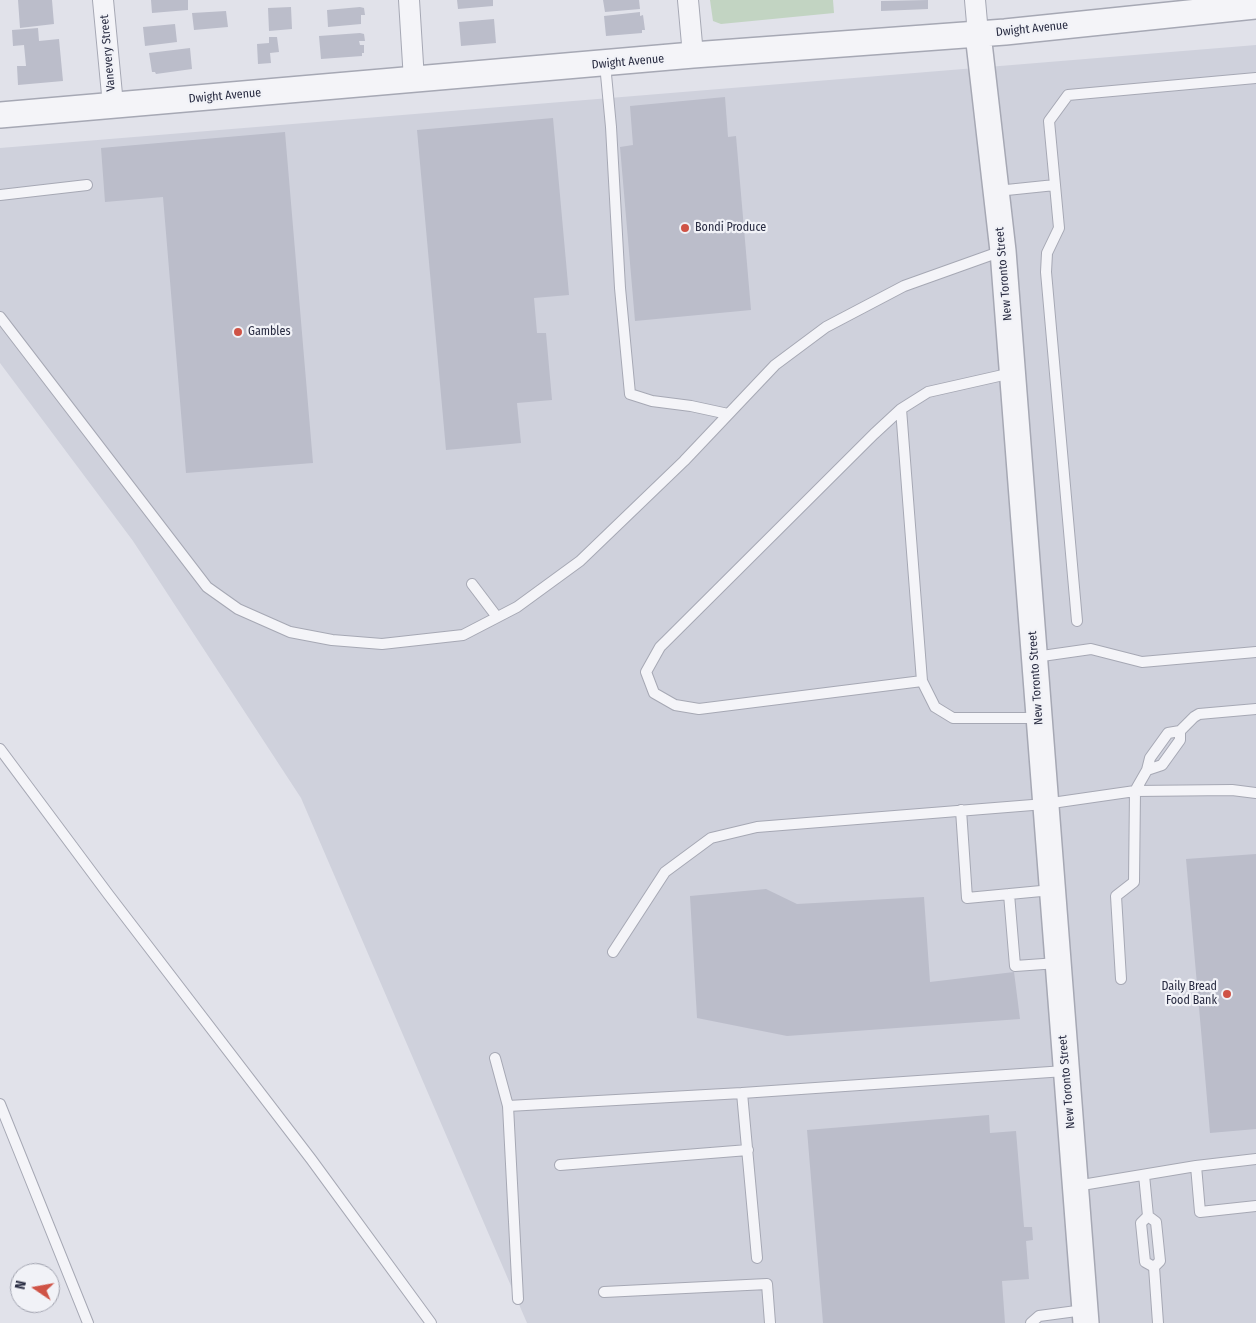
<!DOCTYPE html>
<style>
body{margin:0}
#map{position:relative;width:1256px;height:1323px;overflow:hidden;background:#e1e2ea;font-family:"Fira Sans Condensed",sans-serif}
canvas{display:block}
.north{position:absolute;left:10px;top:1263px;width:50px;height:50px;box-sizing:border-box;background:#f1f2f7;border:1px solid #a1a3af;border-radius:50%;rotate:282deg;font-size:14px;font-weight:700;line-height:20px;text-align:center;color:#292c42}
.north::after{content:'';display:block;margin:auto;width:18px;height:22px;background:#cf5346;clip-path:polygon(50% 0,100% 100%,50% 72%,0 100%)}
</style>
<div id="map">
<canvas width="1256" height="1323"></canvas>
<div class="north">N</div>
</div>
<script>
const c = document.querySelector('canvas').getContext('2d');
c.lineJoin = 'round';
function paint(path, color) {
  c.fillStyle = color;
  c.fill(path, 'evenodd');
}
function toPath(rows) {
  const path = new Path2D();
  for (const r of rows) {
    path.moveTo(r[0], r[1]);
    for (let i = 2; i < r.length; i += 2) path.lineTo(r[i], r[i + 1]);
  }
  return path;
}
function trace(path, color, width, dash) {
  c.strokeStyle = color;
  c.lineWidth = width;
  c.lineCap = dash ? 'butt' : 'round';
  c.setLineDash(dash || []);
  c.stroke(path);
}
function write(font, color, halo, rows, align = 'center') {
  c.font = font + ' "Fira Sans Condensed",sans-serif';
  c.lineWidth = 4.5;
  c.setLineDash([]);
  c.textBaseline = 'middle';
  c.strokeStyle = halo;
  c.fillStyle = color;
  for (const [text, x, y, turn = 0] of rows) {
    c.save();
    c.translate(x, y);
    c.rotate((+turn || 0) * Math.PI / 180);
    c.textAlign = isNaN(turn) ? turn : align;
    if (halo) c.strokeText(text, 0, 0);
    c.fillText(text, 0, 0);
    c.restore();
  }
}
const built = toPath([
 [1256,45,1256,1323,527,1323,301,798,133,541,0,363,0,148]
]);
const green = toPath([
 [710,0,833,0,834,13,721,24,713,21]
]);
const building = toPath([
 [18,0,52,0,54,24,20,28],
 [151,0,188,0,188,10,152,13],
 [457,0,493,0,493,6,458,9],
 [603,0,639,0,640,9,605,12],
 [928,0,928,9,881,11,881,1],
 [291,7,292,29,269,31,268,8],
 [360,7,364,8,365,15,361,15,361,24,328,27,327,10],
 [226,11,228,27,194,30,192,13],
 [640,12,640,16,643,15,645,30,642,30,642,33,606,36,604,16],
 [494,19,496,43,461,46,459,22],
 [175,24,177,42,145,46,143,27],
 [38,28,39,41,59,39,63,81,18,85,17,66,26,66,24,45,13,46,12,30],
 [360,33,364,34,365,41,359,41,360,45,364,45,364,53,362,53,362,56,321,59,319,36],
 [269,37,277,37,279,52,270,53,271,63,258,64,257,44,269,43],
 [190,48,192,69,156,74,155,72,152,72,149,53],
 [725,97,728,137,736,136,751,310,635,321,620,147,633,145,630,106],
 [553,118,569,295,534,298,537,333,546,333,552,400,517,403,521,443,446,450,417,130],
 [285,132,313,463,186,473,163,197,105,202,101,148],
 [1256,854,1256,1129,1210,1133,1186,859],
 [766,889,797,904,924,897,930,982,1014,972,1020,1019,787,1036,697,1018,690,896],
 [989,1115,990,1133,1016,1131,1024,1227,1032,1227,1033,1240,1026,1241,1029,1279,1002,1281,1005,1323,823,1323,807,1130]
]);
const service = toPath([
 [605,64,611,127,620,288,630,394,652,401,691,406,728,414],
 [1055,185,1059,228,1047,253,1046,272,1077,621],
 [997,191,1055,185,1049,121,1068,95,1256,78],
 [0,195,87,185],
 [0,317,207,587,238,609,290,632,332,640,382,644,463,635,517,607,580,561,684,461,775,365,826,327,904,286,1002,251],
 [1012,373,928,392,901,409,922,681,935,707,953,718,1039,718],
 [901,409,874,434,660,647,646,672,654,693,675,705,699,709,922,681],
 [472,584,497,617],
 [1035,657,1091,649,1142,662,1256,652],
 [0,749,108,894,311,1159,431,1323],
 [1147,770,1162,765,1180,740,1180,731],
 [961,810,967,898,1052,890],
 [1009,894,1015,966,1058,963],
 [613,952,665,872,711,838,757,827,1045,804,1135,791,1232,790,1256,793],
 [1121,979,1116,896,1134,882,1135,791,1147,770,1150,758,1168,733,1180,731,1194,717,1199,714,1256,709],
 [495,1058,508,1106],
 [742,1093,757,1258],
 [0,1104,88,1323],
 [560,1165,748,1150],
 [1196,1166,1200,1212,1256,1206],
 [1144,1175,1148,1216,1141,1223,1145,1262,1154,1267],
 [1076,1186,1196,1166,1256,1159],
 [1148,1216,1156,1222,1160,1261,1154,1267,1158,1323],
 [604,1292,767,1284,770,1323],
 [518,1299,508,1106,742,1093,1065,1071],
 [1031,1323,1039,1316,1084,1310]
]);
const minor = toPath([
 [103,0,113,105],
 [409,0,414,80],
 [688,0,693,55],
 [975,0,978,34]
]);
const tertiary = toPath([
 [978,34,1003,251,1086,1323],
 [0,115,693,55,1005,32,1256,6]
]);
const markers = [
 [685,228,5,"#cf5346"],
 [238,332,5,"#cf5346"],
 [1227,994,5,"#cf5346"]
];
const streetNames = [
 ["Dwight Avenue",1032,29,-6],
 ["Vanevery Street",108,53,-95],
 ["Dwight Avenue",628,62,-5],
 ["Dwight Avenue",225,96,-5],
 ["New Toronto Street",1004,274,-95],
 ["New Toronto Street",1036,678,-94],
 ["New Toronto Street",1067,1082,-95]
];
const poiNames = [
 ["Bondi Produce",695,228],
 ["Gambles",248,332],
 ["Daily Bread",1217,987,"right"],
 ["Food Bank",1217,1001,"right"]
];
paint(built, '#cfd1dc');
paint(green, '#c2d4c2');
paint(building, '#bbbdca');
trace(service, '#a6a8b4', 12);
trace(minor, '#a6a8b4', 22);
trace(tertiary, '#a6a8b4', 28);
trace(service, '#f4f4f8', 10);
trace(minor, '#f4f4f8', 20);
trace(tertiary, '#f4f4f8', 25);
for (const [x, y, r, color] of markers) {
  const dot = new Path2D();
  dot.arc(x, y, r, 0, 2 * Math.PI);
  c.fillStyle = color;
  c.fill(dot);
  trace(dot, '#f1f2f7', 2);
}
write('12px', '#292c42', '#f1f2f7', streetNames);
write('12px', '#292c42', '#f1f2f7', poiNames, 'left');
</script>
